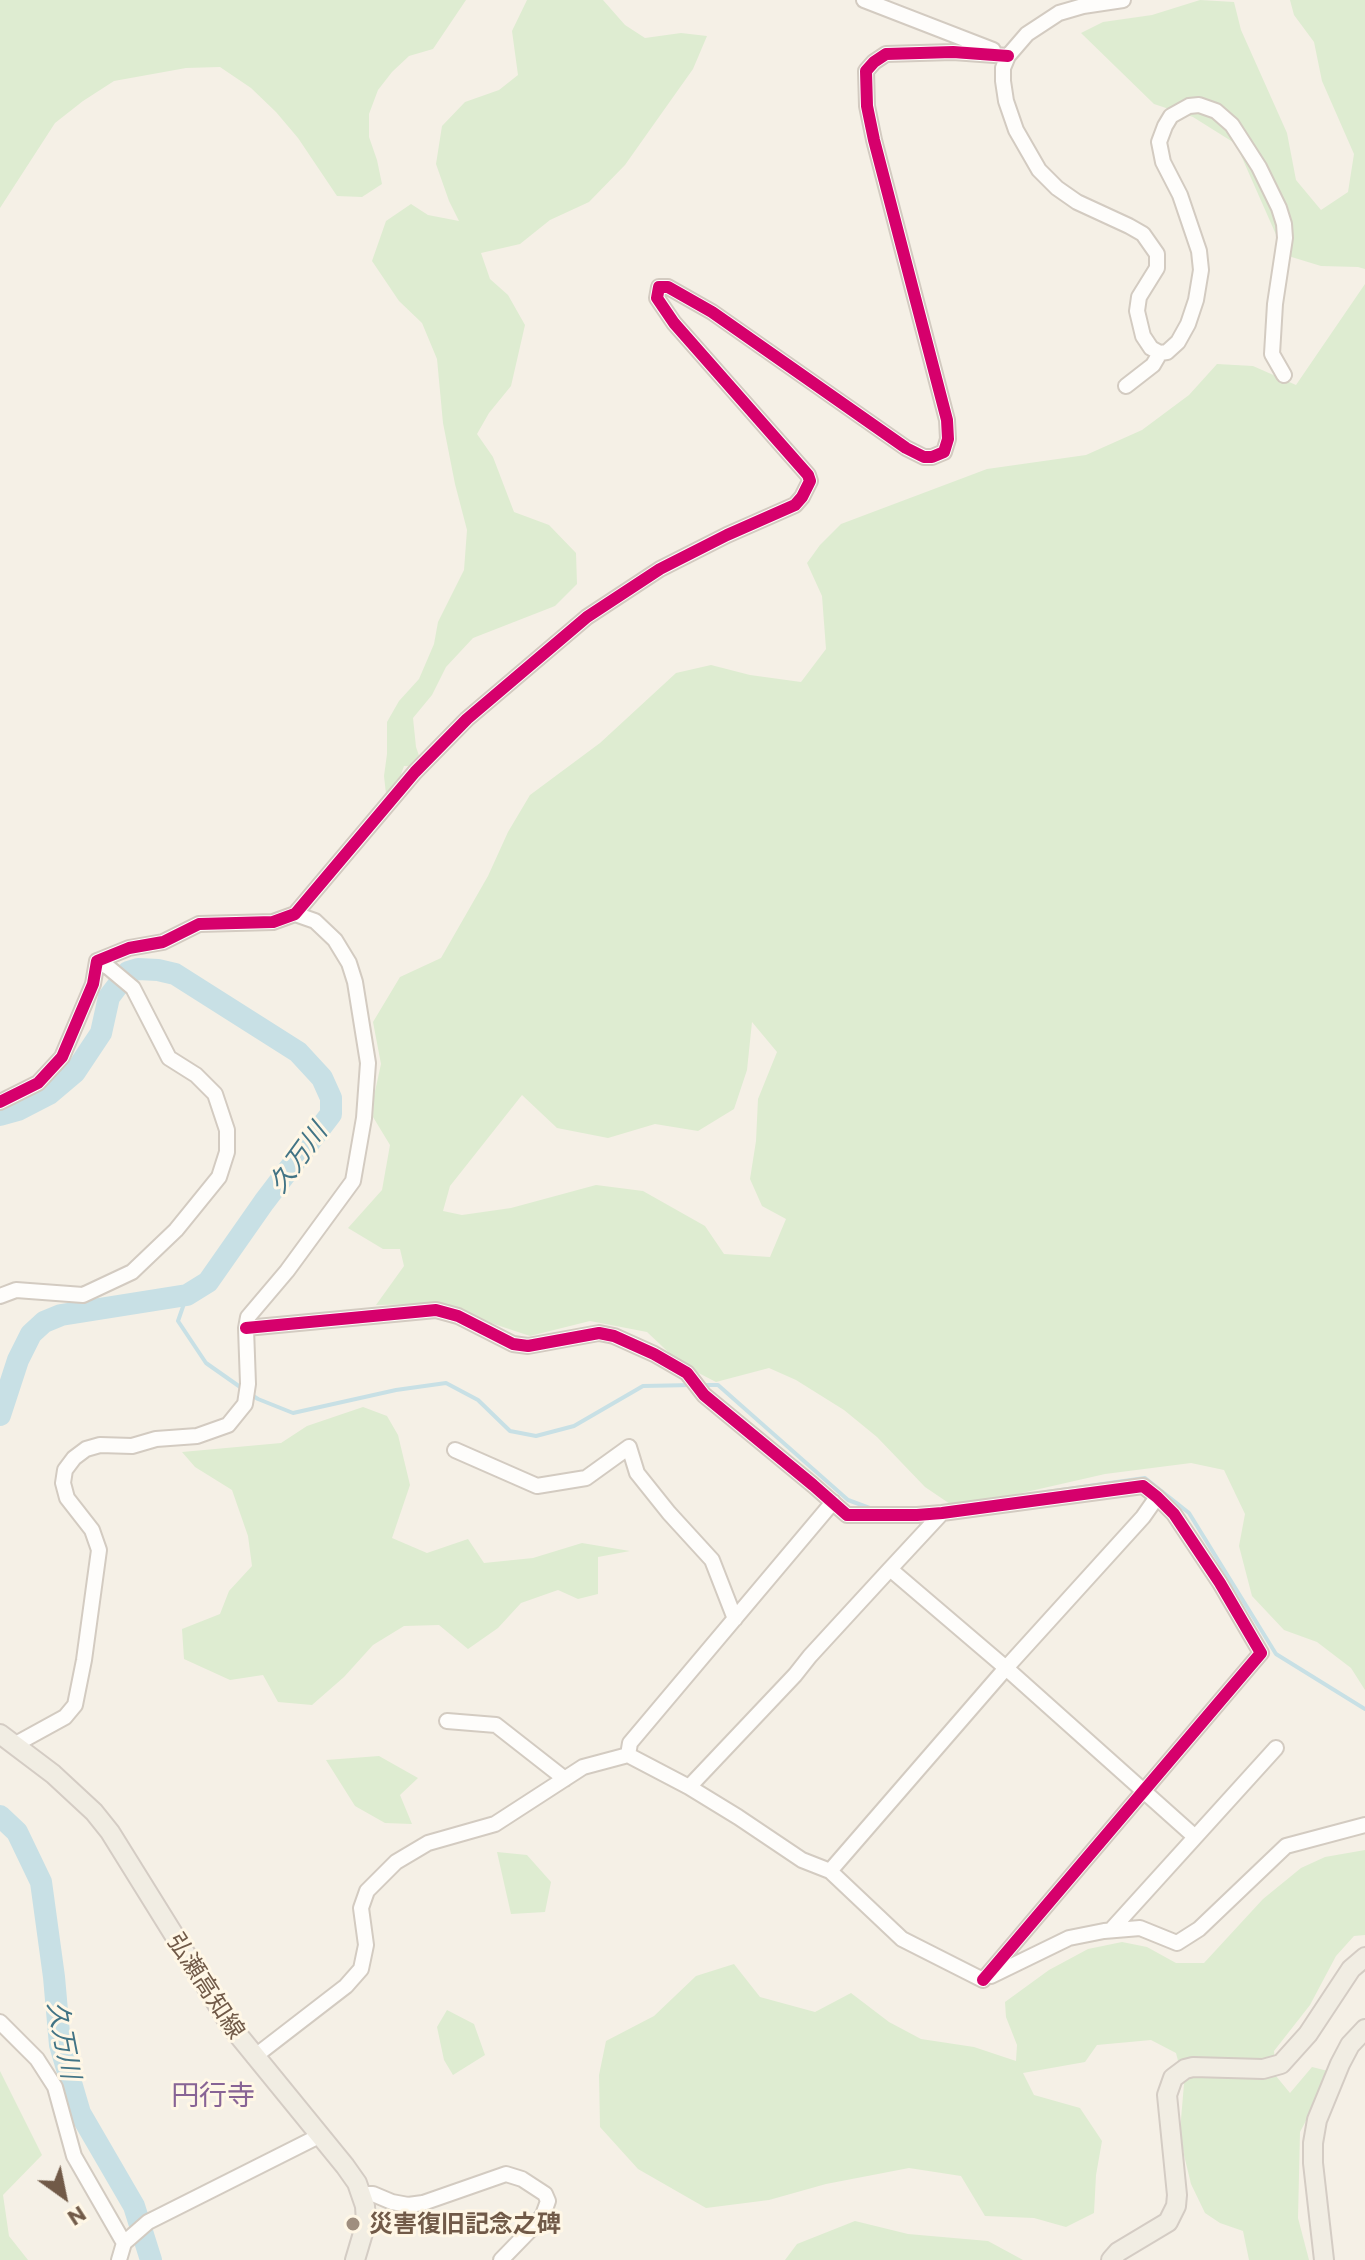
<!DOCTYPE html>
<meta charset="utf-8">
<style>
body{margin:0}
#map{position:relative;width:1365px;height:2260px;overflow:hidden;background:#f5f0e6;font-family:Commissioner,sans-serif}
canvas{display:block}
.north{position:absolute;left:24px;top:2156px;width:80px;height:80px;-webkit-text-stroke:6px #fff7e6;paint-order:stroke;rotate:147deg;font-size:22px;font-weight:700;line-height:32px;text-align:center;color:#715a48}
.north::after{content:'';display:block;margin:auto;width:28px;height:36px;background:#715a48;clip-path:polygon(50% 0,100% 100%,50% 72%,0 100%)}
</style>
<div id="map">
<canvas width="1365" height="2260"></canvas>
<div class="north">N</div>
</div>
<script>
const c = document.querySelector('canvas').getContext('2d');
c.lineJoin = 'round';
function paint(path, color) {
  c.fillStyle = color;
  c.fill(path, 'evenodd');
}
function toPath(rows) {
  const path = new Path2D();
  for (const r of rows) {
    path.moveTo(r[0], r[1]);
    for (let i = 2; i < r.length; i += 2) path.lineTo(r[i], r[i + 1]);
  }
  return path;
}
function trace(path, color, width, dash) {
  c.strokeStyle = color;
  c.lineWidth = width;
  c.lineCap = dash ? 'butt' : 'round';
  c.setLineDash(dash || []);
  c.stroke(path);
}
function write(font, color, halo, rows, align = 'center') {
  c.font = font + ' Commissioner,"Noto Sans JP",sans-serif';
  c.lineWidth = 6;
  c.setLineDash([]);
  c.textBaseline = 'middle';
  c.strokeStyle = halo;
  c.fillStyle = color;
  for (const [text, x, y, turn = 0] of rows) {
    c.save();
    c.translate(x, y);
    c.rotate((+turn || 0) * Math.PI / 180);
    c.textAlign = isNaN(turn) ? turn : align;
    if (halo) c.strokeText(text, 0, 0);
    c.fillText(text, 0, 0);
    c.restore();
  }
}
const green = toPath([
 [0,0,466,0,433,49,409,56,392,72,378,90,369,114,369,137,377,160,382,184,362,197,337,196,298,138,276,112,251,88,220,67,186,68,114,81,83,101,55,123,0,208],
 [527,0,603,0,625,25,645,38,681,33,707,36,693,69,654,124,625,165,589,202,550,220,520,244,481,253,490,279,508,295,525,325,511,386,489,413,477,434,493,457,514,512,549,525,576,553,577,584,555,606,473,638,446,667,432,695,413,718,416,747,423,767,404,766,396,788,386,794,384,776,387,754,387,722,399,701,419,679,434,644,438,622,464,570,467,530,455,484,443,423,437,359,422,323,399,301,372,261,386,221,411,204,428,215,459,221,449,201,436,164,442,126,465,102,499,90,518,75,512,31],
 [1200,0,1234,2,1241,30,1287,133,1296,180,1321,210,1348,192,1354,154,1322,81,1314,42,1294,15,1290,0,1365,0,1365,269,1358,267,1321,266,1285,255,1236,144,1193,117,1154,104,1081,33,1103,22,1152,15],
 [1365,284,1365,1690,1351,1668,1317,1642,1284,1630,1252,1596,1239,1546,1245,1514,1224,1470,1191,1463,1105,1474,956,1508,925,1487,877,1437,844,1410,796,1380,769,1368,716,1382,681,1364,647,1332,590,1321,530,1336,434,1304,376,1305,404,1266,400,1249,383,1249,348,1228,382,1190,390,1145,373,1117,374,1096,381,1064,373,1022,400,977,441,958,488,876,508,832,530,795,600,743,676,673,711,665,750,675,801,682,826,649,822,596,807,563,820,545,841,524,987,469,1086,455,1142,430,1189,395,1217,364,1253,366,1296,385],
 [752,1022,777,1052,758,1099,756,1141,750,1179,762,1206,786,1219,770,1257,724,1254,705,1226,643,1191,596,1185,511,1208,462,1215,443,1211,450,1186,522,1095,557,1128,608,1138,655,1124,698,1131,734,1109,747,1070],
 [363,1407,387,1416,398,1435,410,1485,392,1538,427,1553,468,1539,484,1563,533,1558,582,1543,630,1551,598,1557,598,1594,578,1599,558,1590,521,1603,498,1628,468,1649,439,1625,404,1626,373,1645,344,1677,312,1705,278,1702,263,1675,230,1680,184,1659,182,1629,220,1614,229,1591,252,1566,248,1536,232,1490,195,1467,182,1452,281,1443,307,1426],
 [379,1756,418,1778,400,1795,412,1824,385,1823,355,1806,326,1760],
 [1365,1850,1365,1935,1354,1936,1336,1956,1310,2005,1274,2051,1276,2076,1290,2093,1312,2067,1332,2072,1300,2132,1298,2218,1309,2260,1249,2260,1243,2231,1220,2223,1205,2213,1191,2184,1184,2155,1180,2131,1184,2084,1176,2053,1151,2040,1097,2045,1085,2062,1023,2073,1034,2095,1080,2108,1102,2141,1096,2175,1094,2213,1066,2227,1034,2218,985,2216,961,2176,909,2168,826,2184,769,2200,706,2208,638,2169,600,2127,599,2075,606,2041,654,2016,696,1976,734,1964,760,1997,815,2012,851,1993,889,2022,921,2039,974,2047,1016,2061,1017,2045,1006,2017,1005,2002,1049,1970,1088,1949,1122,1942,1147,1947,1176,1963,1204,1963,1263,1899,1301,1868,1325,1857],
 [497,1852,527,1855,551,1882,545,1912,511,1914],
 [447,2010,474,2024,485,2055,453,2075,444,2060,437,2027],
 [0,2071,42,2155,3,2195,9,2236,28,2260,0,2260],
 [855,2221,908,2234,988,2241,1023,2260,785,2260,797,2244]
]);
const stream = toPath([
 [187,1295,178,1321,206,1363,243,1389],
 [701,1385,718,1385,848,1500,875,1510],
 [250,1394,258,1399,293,1413,396,1390,446,1383,478,1400,510,1431,536,1436,574,1426,643,1386,693,1385],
 [1047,1492,1145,1478,1189,1513,1276,1654,1365,1709]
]);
const river = toPath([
 [0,1115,18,1110,49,1094,75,1072,101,1033,109,997,128,972,138,969,158,970,175,974,298,1052,322,1078,331,1098,331,1114,264,1202,208,1282,187,1295,61,1315,44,1322,31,1334,18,1360,0,1415],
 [0,1816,17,1832,41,1882,54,1977,60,2045,80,2113,134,2206,151,2260]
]);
const minor = toPath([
 [864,0,993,50],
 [1123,0,1083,6,1059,13,1027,34,1008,56,1003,68,1003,81,1006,101,1016,130,1039,170,1057,188,1077,202,1129,226,1143,234,1157,254,1157,268,1139,297,1137,311,1143,336,1151,348,1160,353],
 [1126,386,1153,365,1160,353,1167,352,1178,342,1188,324,1196,300,1201,270,1199,251,1180,195,1163,162,1159,142,1165,126,1171,116,1189,106,1199,105,1216,111,1232,125,1259,167,1279,208,1284,224,1285,238,1275,304,1272,354,1284,375],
 [0,1102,38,1083,62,1057,93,984,97,961,129,948,163,942,199,924,273,922,295,914,415,772,467,719,587,617,660,569,727,535,795,505,802,497,810,481,808,475,674,323,657,298,659,287,668,287,712,312,906,448,924,457,932,457,944,452,948,439,947,420,874,140,867,106,866,71,874,62,886,54,953,52,1008,56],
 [0,1296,16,1290,83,1295,132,1272,176,1230,219,1177,227,1152,227,1130,215,1094,196,1075,169,1058,133,988,108,967,97,961],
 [246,1328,436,1310,458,1316,513,1344,528,1346,599,1333,614,1336,654,1354,687,1373,704,1395,813,1485,847,1515,917,1515,942,1513,1143,1486,1157,1497,1174,1514,1220,1583,1261,1653,983,1980],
 [455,1450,537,1486,586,1478,629,1447,637,1473,669,1513,712,1560,735,1619],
 [890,1569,942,1513],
 [447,1721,496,1725,565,1779],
 [14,1745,65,1717,75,1705,84,1660,99,1550,92,1530,67,1498,63,1483,65,1470,74,1458,86,1449,100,1445,132,1446,156,1439,197,1436,228,1425,245,1404,248,1384,246,1328,248,1317,287,1271,353,1181,364,1118,368,1063,355,982,349,963,335,940,315,921,295,914],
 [628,1755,630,1743,833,1502],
 [689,1787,795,1675,810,1656,890,1569,1006,1668,1194,1836],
 [830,1871,1006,1668,1143,1517,1157,1497],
 [1111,1930,1276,1748],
 [991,1976,1069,1938,1104,1931,1140,1928,1177,1943,1199,1929,1286,1846,1365,1825],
 [0,2022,37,2059,55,2087,74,2156,124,2243],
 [254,2057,346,1986,361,1969,366,1945,361,1908,367,1891,396,1862,428,1843,495,1824,583,1767,628,1755,689,1787,738,1817,802,1860,830,1871,902,1939,983,1980],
 [361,2194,373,2194,392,2202,408,2205,423,2203,506,2174,522,2179,545,2194,548,2201,543,2215,534,2226,501,2260],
 [119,2260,124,2243,148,2222,321,2135]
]);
const major = toPath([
 [0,1734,53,1774,94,1812,110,1832,230,2025,345,2166,357,2183,365,2206,366,2223,355,2260],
 [1111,2260,1118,2252,1168,2222,1176,2206,1177,2195,1167,2095,1173,2078,1185,2069,1193,2067,1263,2069,1281,2064,1308,2034,1351,1969,1365,1957],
 [1324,2260,1313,2163,1313,2143,1317,2120,1340,2064,1350,2045,1365,2029]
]);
const cycleway = toPath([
 [0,1102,38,1083,62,1057,93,984,97,961,129,948,163,942,199,924,273,922,295,914,415,772,467,719,587,617,660,569,727,535,795,505,802,497,810,481,808,475,674,323,657,298,659,287,668,287,712,312,906,448,924,457,932,457,944,452,948,439,947,420,874,140,867,106,866,71,874,62,886,54,953,52,1008,56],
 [246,1328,436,1310,458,1316,513,1344,528,1346,599,1333,614,1336,654,1354,687,1373,704,1395,813,1485,847,1515,917,1515,942,1513,1143,1486,1157,1497,1174,1514,1220,1583,1261,1653,983,1980]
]);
const markers = [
 [353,2224,8,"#9f8e7f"]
];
const streetNames = [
 ["弘瀬高知線",206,1986,57]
];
const poiNames = [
 ["災害復旧記念之碑",369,2224]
];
const waterNames = [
 ["久万川",298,1158,-54],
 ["久万川",64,2040,79]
];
const quarterNames = [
 ["円行寺",213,2096]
];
paint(green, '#deecd1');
trace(stream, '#c8e0e5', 4);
trace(river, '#c8e0e5', 22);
trace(minor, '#d3cbc1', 18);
trace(major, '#d4ccc4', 22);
trace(minor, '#fefdfb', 14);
trace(major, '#f1ede3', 18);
trace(cycleway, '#d6006c', 12);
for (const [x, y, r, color] of markers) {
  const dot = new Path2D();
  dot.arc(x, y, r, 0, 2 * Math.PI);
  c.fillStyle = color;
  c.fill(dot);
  trace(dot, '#fff7e6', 3);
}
write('24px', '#715a48', '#fff7e6', streetNames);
write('bold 24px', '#715a48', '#fff7e6', poiNames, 'left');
write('italic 26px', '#427485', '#fff7e6', waterNames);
write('28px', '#886495', '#fff7e6', quarterNames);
</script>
